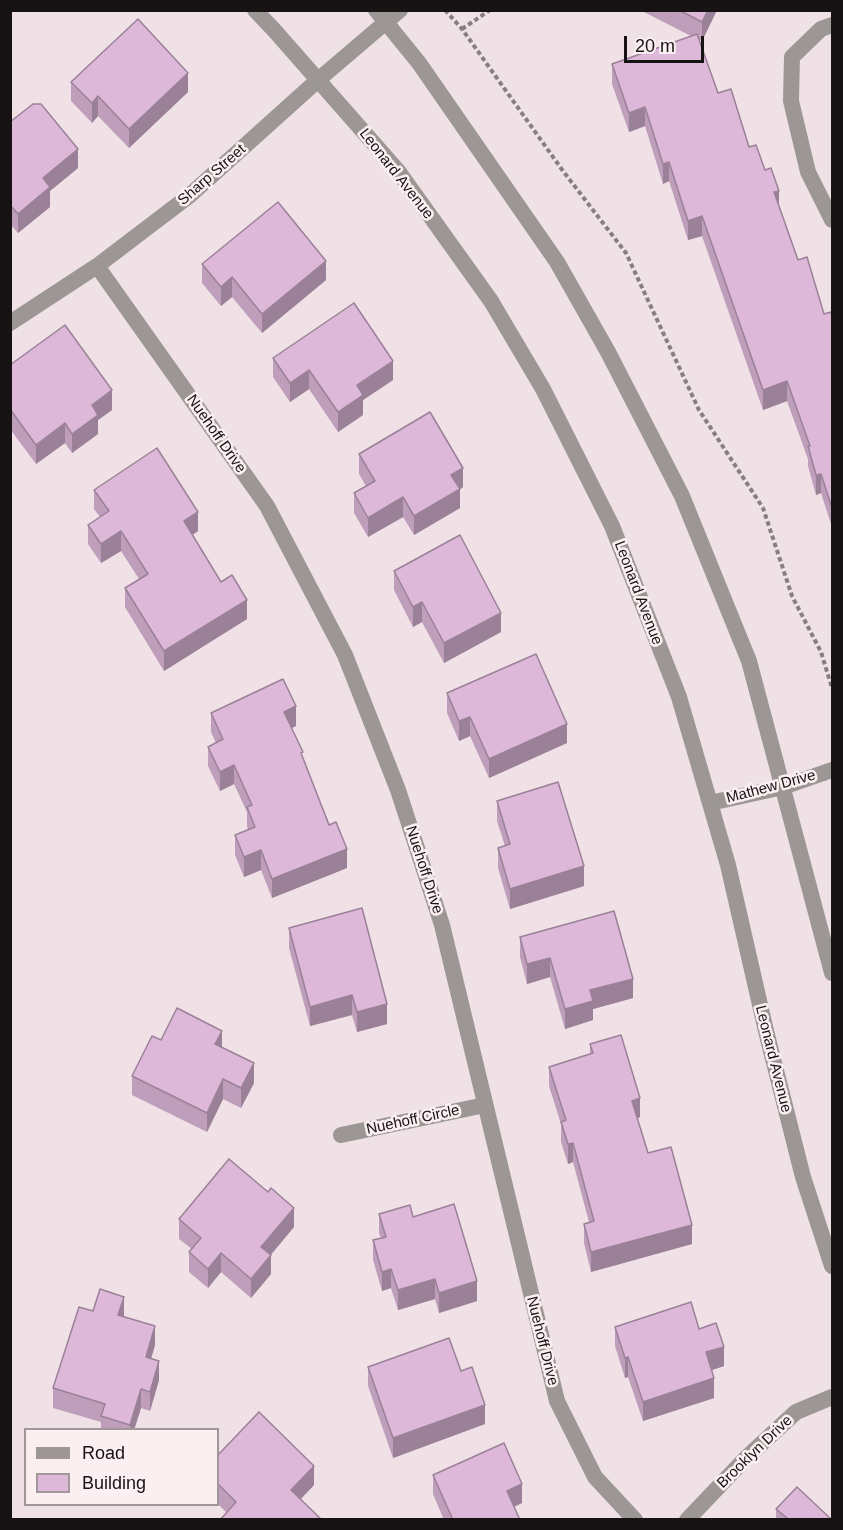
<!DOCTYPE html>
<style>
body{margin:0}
#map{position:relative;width:843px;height:1530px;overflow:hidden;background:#efe1e5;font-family:Helvetica,sans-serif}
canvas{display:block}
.frame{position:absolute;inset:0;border:12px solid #171213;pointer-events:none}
.legend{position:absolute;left:24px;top:1428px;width:195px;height:78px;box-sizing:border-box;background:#fceff2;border:2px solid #a09799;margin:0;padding:8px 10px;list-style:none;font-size:18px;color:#171213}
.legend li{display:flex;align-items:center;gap:12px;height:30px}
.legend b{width:30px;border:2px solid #a09799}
.scale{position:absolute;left:624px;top:36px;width:80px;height:27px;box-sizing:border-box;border:3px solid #171213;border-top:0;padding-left:8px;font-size:18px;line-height:21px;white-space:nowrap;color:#171213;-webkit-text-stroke:4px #fceff2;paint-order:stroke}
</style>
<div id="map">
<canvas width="843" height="1530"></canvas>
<div class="frame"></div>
<ul class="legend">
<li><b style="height:8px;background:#9c9795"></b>Road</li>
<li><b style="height:16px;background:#ddb8d9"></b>Building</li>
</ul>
<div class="scale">20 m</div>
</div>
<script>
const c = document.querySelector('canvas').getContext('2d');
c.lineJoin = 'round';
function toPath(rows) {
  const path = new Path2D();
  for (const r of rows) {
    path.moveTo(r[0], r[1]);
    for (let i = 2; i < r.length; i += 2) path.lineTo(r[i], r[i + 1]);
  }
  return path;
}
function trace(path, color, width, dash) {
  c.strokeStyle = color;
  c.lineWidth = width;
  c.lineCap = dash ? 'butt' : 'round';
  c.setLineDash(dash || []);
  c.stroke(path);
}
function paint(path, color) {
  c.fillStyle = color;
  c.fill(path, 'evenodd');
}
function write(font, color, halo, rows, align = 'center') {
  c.font = font + ' Helvetica,sans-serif';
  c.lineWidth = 5;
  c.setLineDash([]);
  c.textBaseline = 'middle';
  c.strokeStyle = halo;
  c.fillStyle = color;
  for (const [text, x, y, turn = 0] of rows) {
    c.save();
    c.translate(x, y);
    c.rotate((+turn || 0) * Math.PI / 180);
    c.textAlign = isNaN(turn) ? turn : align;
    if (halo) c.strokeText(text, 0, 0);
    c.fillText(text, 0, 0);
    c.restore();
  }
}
const path = toPath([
 [445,10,462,29,563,171,626,253,699,410,763,508,792,596,821,652,832,688],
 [462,29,490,10]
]);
const minor = toPath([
 [832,25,821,29,792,57,791,101,808,172,832,220],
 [97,266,267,506,345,655,398,790,442,925,557,1401,595,1477,635,1520],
 [10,323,97,266,189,196,318,80],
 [710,803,783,787,832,770],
 [341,1135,485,1105],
 [687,1520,745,1459,796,1412,832,1397]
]);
const tertiary = toPath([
 [255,10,274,30,398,171,491,301,543,389,612,526,679,697,728,865,766,1031,803,1177,832,1266],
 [376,10,419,63,557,262,608,352,682,496,749,661,832,973],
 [318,80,400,10]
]);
const wall = toPath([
 [640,10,717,10,702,41,699,39,718,93,749,147,765,170,779,205,798,260,824,314,832,317,832,527,821,493,816,495,808,466,808,459,787,401,763,410,702,236,688,240,669,181,663,184,645,126,629,132,612,84,612,64,691,36],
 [71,82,188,92,129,148,98,116,92,123,71,101],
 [10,122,78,168,50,191,50,207,18,233,10,224],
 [202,264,326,280,262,333,232,297,221,306,202,283],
 [273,358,393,380,363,400,363,415,338,432,309,389,290,402,273,377],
 [10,365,112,410,98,420,98,434,72,453,65,443,36,464,10,429],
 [359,454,463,487,460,489,460,508,414,535,403,517,368,537,354,513,354,493,366,486,359,474],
 [94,490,198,531,192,535,221,582,247,619,164,671,125,607,125,588,139,579,121,551,101,563,88,544,88,525,100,517,94,509],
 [394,571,501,632,444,663,422,622,413,627,394,590],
 [447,693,567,743,489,778,470,736,459,741,447,713],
 [211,713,296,726,291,728,347,868,272,898,261,870,244,877,235,855,235,835,248,830,247,826,247,812,234,784,220,791,208,766,208,747,216,743,211,732],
 [497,801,584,886,510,909,498,868,498,848,505,846,497,821],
 [289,928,387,1024,357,1032,352,1015,310,1026,289,948],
 [520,937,633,998,593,1009,593,1020,565,1029,550,977,527,984,520,957],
 [161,1040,222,1048,254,1083,241,1108,223,1099,207,1132,132,1095,132,1076],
 [590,1044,640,1117,637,1119,648,1153,692,1244,591,1272,584,1243,584,1224,589,1222,573,1162,568,1164,561,1142,561,1124,549,1086,549,1067,590,1054],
 [379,1214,413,1217,477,1301,439,1313,435,1299,398,1310,391,1288,382,1291,373,1260,373,1240,381,1238,379,1233],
 [179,1219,294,1227,271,1255,271,1274,251,1298,221,1272,208,1288,189,1272,189,1252,192,1249,179,1239],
 [93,1311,124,1316,155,1345,151,1358,159,1380,150,1411,141,1408,134,1430,101,1430,101,1422,53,1408,53,1388],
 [615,1327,724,1366,712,1370,714,1398,643,1421,628,1377,625,1378,615,1346],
 [368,1367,461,1371,485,1424,393,1458,368,1386],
 [218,1455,314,1485,301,1499,227,1513,218,1504],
 [433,1475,522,1503,514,1507,520,1520,444,1520,433,1494],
 [776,1509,832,1520,776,1520]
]);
const shadedWall = toPath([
 [708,10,717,10,702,41,702,22],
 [188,73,188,92,129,148,129,129],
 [98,96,98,116,92,123,92,103],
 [645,107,645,126,629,132,629,113],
 [78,149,78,168,50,191,50,207,18,233,18,214,43,178],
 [669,162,669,181,663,184,663,164],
 [779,191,779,210,774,192],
 [702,216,702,236,688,240,688,221],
 [326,261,326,280,262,333,262,314],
 [232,277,232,297,221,306,221,287],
 [393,361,393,380,363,400,363,415,338,432,338,412,357,385],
 [309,370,309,389,290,402,290,383],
 [787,381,787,401,763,410,763,390],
 [112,390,112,410,98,420,98,434,72,453,72,434,92,405],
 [65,423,65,443,36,464,36,445],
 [463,468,463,487,460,489,460,508,414,535,414,516,451,475],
 [821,474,821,493,816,495,816,475],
 [403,497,403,517,368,537,368,518],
 [198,512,198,531,184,541,184,521],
 [121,531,121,551,101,563,101,544],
 [247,600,247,619,164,671,164,651],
 [422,602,422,622,413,627,413,607],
 [501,613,501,632,444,663,444,643],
 [296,706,296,726,284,732,284,712],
 [470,717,470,736,459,741,459,721],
 [567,724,567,743,489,778,489,759],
 [234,765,234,784,220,791,220,772],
 [347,849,347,868,272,898,272,879],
 [261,850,261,870,244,877,244,857],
 [584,866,584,886,510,909,510,889],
 [550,958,550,977,527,984,527,964],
 [633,979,633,998,593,1009,593,1020,565,1029,565,1009,590,990],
 [352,995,352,1015,310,1026,310,1007],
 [387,1004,387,1024,357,1032,357,1012],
 [222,1031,222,1050,215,1044],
 [254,1063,254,1083,241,1108,241,1088],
 [223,1079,223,1099,207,1132,207,1113],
 [640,1098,640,1117,632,1120,632,1101],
 [573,1143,573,1162,568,1164,568,1144],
 [294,1208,294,1227,261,1266,261,1247],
 [692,1225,692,1244,591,1272,591,1252],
 [221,1253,221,1272,208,1288,208,1269],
 [271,1255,271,1274,251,1298,251,1279],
 [391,1269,391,1288,382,1291,382,1272],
 [435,1279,435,1299,398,1310,398,1290],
 [477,1281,477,1301,439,1313,439,1293],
 [124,1297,124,1316,118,1315],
 [155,1326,155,1345,146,1376,146,1357],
 [724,1347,724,1366,706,1372,706,1352],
 [628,1357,628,1377,625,1378,625,1358],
 [159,1361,159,1380,150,1411,150,1392],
 [714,1378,714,1398,643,1421,643,1402],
 [141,1389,141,1408,134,1430,130,1430,130,1425],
 [485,1405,485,1424,393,1458,393,1438],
 [314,1466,314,1485,291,1509,291,1490],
 [522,1484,522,1503,507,1510,507,1491]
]);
const building = toPath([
 [679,10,708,10,702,22,679,10],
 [138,19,188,73,129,129,98,96,92,103,71,82,138,19],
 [697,34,718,93,731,89,749,147,756,145,765,170,771,168,779,191,774,192,798,260,807,257,824,314,831,312,832,317,832,508,821,474,816,475,808,446,810,446,787,381,763,390,702,216,688,221,669,162,663,164,645,107,629,113,612,64,697,34],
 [33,104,41,104,78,149,43,178,50,187,18,214,10,205,10,122,33,104],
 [278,202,326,261,262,314,232,277,221,287,202,264,278,202],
 [354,303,393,361,357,385,363,395,338,412,309,370,290,383,273,358,354,303],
 [65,325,112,390,92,405,98,415,72,434,65,423,36,445,10,409,10,365,65,325],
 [430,412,463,468,451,475,460,489,414,516,403,497,368,518,354,493,375,481,359,454,430,412],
 [157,448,198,512,184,521,221,582,232,575,247,600,164,651,125,588,148,574,121,531,101,544,88,525,109,511,94,490,157,448],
 [460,535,501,613,444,643,422,602,413,607,394,571,460,535],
 [536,654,567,724,489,759,470,717,459,721,447,693,536,654],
 [283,679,296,706,284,712,303,752,301,753,329,825,336,822,347,849,272,879,261,850,244,857,235,835,255,827,247,807,252,805,234,765,220,772,208,747,223,739,211,713,283,679],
 [558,782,584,866,510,889,498,848,510,844,497,801,558,782],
 [362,908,387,1004,357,1012,352,995,310,1007,289,928,362,908],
 [614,911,633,979,590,990,593,1001,565,1009,550,958,527,964,520,937,614,911],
 [177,1008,222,1031,215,1044,254,1063,241,1088,223,1079,207,1113,132,1076,152,1036,161,1040,177,1008],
 [621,1035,640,1098,632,1101,648,1153,671,1147,692,1225,591,1252,584,1224,594,1221,573,1143,568,1144,561,1122,566,1120,549,1067,593,1053,590,1044,621,1035],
 [229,1159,268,1192,271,1188,294,1208,261,1247,271,1255,251,1279,221,1253,208,1269,189,1252,201,1238,179,1219,229,1159],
 [454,1204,477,1281,439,1293,435,1279,398,1290,391,1269,382,1272,373,1240,386,1237,379,1214,410,1205,413,1217,454,1204],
 [100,1289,124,1297,118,1315,155,1326,146,1357,159,1361,150,1392,141,1389,130,1425,101,1416,105,1404,53,1388,79,1307,93,1311,100,1289],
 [691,1302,699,1329,716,1323,724,1347,706,1352,714,1378,643,1402,628,1357,625,1358,615,1327,691,1302],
 [449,1338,461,1371,472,1367,485,1405,393,1438,368,1367,449,1338],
 [259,1412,314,1466,291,1490,322,1520,220,1520,236,1502,218,1484,218,1455,259,1412],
 [504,1443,522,1484,507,1491,520,1520,453,1520,433,1475,504,1443],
 [797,1487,832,1520,786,1520,787,1518,776,1509,797,1487]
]);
const streetNames = [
 ["Leonard Avenue",396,174,52],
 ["Sharp Street",212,175,-41],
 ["Nuehoff Drive",216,434,55],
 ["Leonard Avenue",638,593,69],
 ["Mathew Drive",771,787,-15],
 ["Nuehoff Drive",424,870,72],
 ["Leonard Avenue",773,1059,76],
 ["Nuehoff Circle",413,1120,-12],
 ["Nuehoff Drive",542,1341,76],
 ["Brooklyn Drive",755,1452,-44]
];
trace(path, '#887e81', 4, [4.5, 3]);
trace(minor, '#9c9795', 16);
trace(tertiary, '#9c9795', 16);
paint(wall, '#be9ebb');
paint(shadedWall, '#9b8198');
paint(building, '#ddb8d9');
trace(building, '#9b8198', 1.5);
write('15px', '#171213', '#fceff2', streetNames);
</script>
